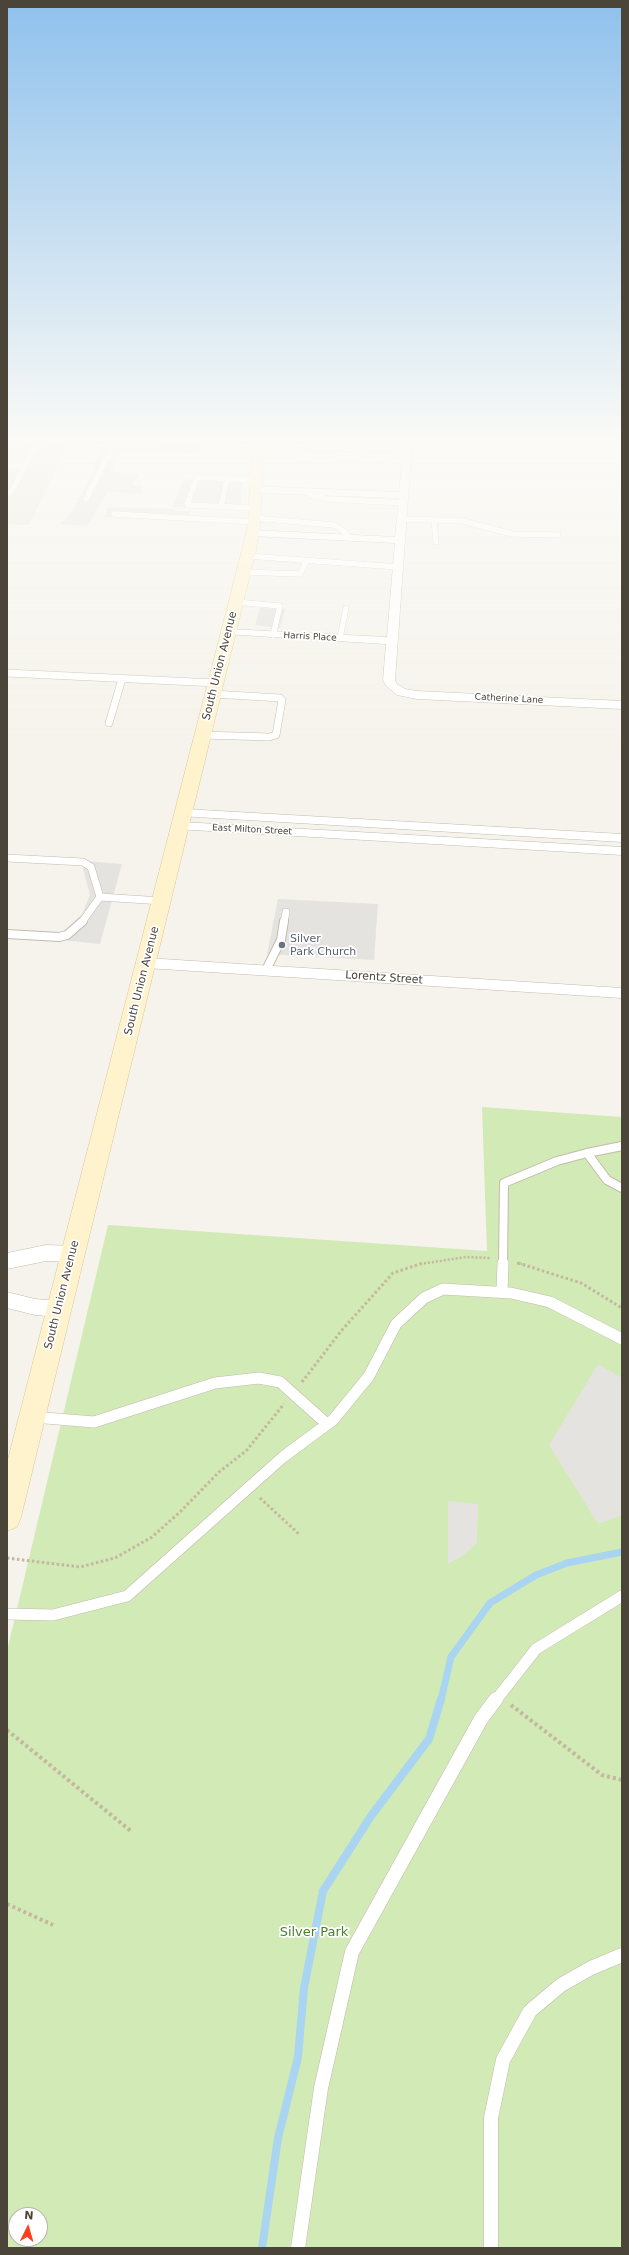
<!DOCTYPE html>
<style>
body{margin:0}
#map{position:relative;width:629px;height:2255px;overflow:hidden;background:#f6f3ec;font-family:"DejaVu Sans",sans-serif}
canvas{display:block}
.frame{position:absolute;inset:0;border:8px solid #4b4439;pointer-events:none}
.north{position:absolute;left:8px;top:2207px;width:40px;height:40px;box-sizing:border-box;background:#fff;border:1px solid #b7b4b0;border-radius:50%;rotate:5deg;font-size:11px;font-weight:700;line-height:16px;text-align:center;color:#4b4439}
.north::after{content:'';display:block;margin:auto;width:14px;height:18px;background:#fc3f1d;clip-path:polygon(50% 0,100% 100%,50% 72%,0 100%)}
</style>
<div id="map">
<canvas width="629" height="2255"></canvas>
<div class="frame"></div>
<div class="north">N</div>
</div>
<script>
const c = document.querySelector('canvas').getContext('2d');
c.lineJoin = 'round';
function paint(path, color) {
  c.fillStyle = color;
  c.fill(path, 'evenodd');
}
function toPath(rows) {
  const path = new Path2D();
  for (const r of rows) {
    path.moveTo(r[0], r[1]);
    for (let i = 2; i < r.length; i += 2) path.lineTo(r[i], r[i + 1]);
  }
  return path;
}
function trace(path, color, width, dash) {
  c.strokeStyle = color;
  c.lineWidth = width;
  c.lineCap = dash ? 'butt' : 'round';
  c.setLineDash(dash || []);
  c.stroke(path);
}
function write(font, color, halo, rows, align = 'center') {
  c.font = font + ' "DejaVu Sans",sans-serif';
  c.lineWidth = 3.5;
  c.setLineDash([]);
  c.textBaseline = 'middle';
  c.strokeStyle = halo;
  c.fillStyle = color;
  for (const [text, x, y, turn = 0] of rows) {
    c.save();
    c.translate(x, y);
    c.rotate((+turn || 0) * Math.PI / 180);
    c.textAlign = isNaN(turn) ? turn : align;
    if (halo) c.strokeText(text, 0, 0);
    c.fillText(text, 0, 0);
    c.restore();
  }
}
const residential = toPath([
 [7,442,69,443,29,525,7,524]
]);
const green = toPath([
 [482,1107,622,1117,622,2248,7,2248,7,1651,108,1225,487,1251],
 [16,2215,40,2215,40,2239,16,2239]
]);
const parking = toPath([
 [106,442,112,442,204,446,201,452,191,453,120,451,112,472,140,473,132,485,143,486,141,493,108,492,87,526,61,524,74,508,92,474,100,447],
 [183,479,242,481,241,510,173,507],
 [108,507,175,509,175,511,190,511,189,515,192,519,190,521,104,517],
 [260,608,285,609,280,628,255,625],
 [85,861,122,864,100,944,61,940,63,932,82,914,90,895,83,869],
 [278,899,378,904,374,960,267,954],
 [598,1364,622,1378,622,1515,598,1524,549,1445],
 [448,1501,478,1504,477,1543,465,1554,448,1564]
]);
const streamFar1 = toPath([
 [441,1700,451,1657,490,1603,536,1575,567,1563,622,1552]
]);
const stream = toPath([
 [262,2248,278,2138,298,2057,304,1988,323,1891,371,1816,429,1739,441,1699]
]);
const pathFar2 = toPath([
 [517,1263,522,1264],
 [420,1264,466,1257,490,1258]
]);
const pathFar1 = toPath([
 [518,1263,581,1283,622,1308],
 [302,1382,342,1330,393,1273,423,1263],
 [260,1498,299,1534],
 [7,1558,80,1567,115,1558,152,1537,180,1512,219,1472,246,1451,284,1404]
]);
const path = toPath([
 [511,1705,602,1775,622,1780],
 [7,1730,132,1832],
 [7,1904,53,1925]
]);
const serviceFar4 = toPath([
 [256,454,295,455,298,459,328,461,341,458,407,461],
 [7,466,25,466],
 [255,480,197,477,187,505,255,508],
 [310,491,310,495,328,499,403,503],
 [7,494,13,489,37,442],
 [86,499,115,442],
 [221,507,227,479],
 [114,514,254,522],
 [254,518,334,525,346,533,349,538],
 [402,519,463,521,512,534,558,535],
 [434,520,436,542],
 [248,556,398,567],
 [244,572,300,574,306,561],
 [236,602,280,606,273,635],
 [340,638,346,608]
]);
const serviceFar3 = toPath([
 [7,673,216,683],
 [109,723,122,679],
 [203,735,269,737,276,735,282,700,280,698,213,694],
 [7,858,83,862,91,867,100,897,82,922],
 [100,897,162,901],
 [284,922,286,912]
]);
const serviceFar2 = toPath([
 [7,934,59,937,67,935,83,921],
 [266,970,281,940,284,921],
 [587,1153,622,1146],
 [503,1264,504,1183,557,1161,587,1153,607,1180,622,1188]
]);
const serviceFar1 = toPath([
 [502,1292,503,1263],
 [33,1417,94,1422,215,1383,259,1378,280,1382,327,1424],
 [7,1614,53,1615,127,1596,283,1457,333,1420,369,1376,396,1324,424,1298,443,1289,511,1293,550,1302,622,1339],
 [496,1700,536,1649,622,1596]
]);
const service = toPath([
 [298,2248,321,2088,352,1952,481,1719,496,1699],
 [491,2248,491,2118,503,2060,530,2011,561,1985,591,1968,622,1955]
]);
const minor = toPath([
 [162,442,248,442,403,447,404,442,412,442,395,680,397,684,405,689,417,691,622,701,622,709,417,699,397,695,386,686,383,680,386,644,224,634,222,632,224,630,228,629,387,637,395,543,252,536,247,533,252,530,395,537,399,498,255,493,250,490,255,487,275,487,399,492,403,453,167,445,162,442],
 [184,809,622,834,622,842,179,816,177,813,179,810,184,809],
 [181,822,622,847,622,855,176,829,174,826,181,822],
 [146,958,622,988,622,998,146,968,141,967,138,963,141,959,146,958],
 [46,1245,73,1246,80,1248,82,1254,80,1260,73,1262,46,1261,7,1269,7,1253,46,1245],
 [7,1292,35,1299,59,1301,66,1303,69,1309,66,1315,59,1317,35,1315,7,1308,7,1292]
]);
const secondary = toPath([
 [252,442,264,442,260,525,256,550,21,1517,17,1527,7,1531,7,1463,242,550,248,525,252,442]
]);
const markers = [
 [282,945,4,"#6b7280"]
];
const farStreetnames = [
 ["Harris Place",310,637,3],
 ["Catherine Lane",509,699,3],
 ["East Milton Street",252,830,3]
];
const streetNames = [
 ["South Union Avenue",220,666,-76],
 ["Lorentz Street",384,978,4],
 ["South Union Avenue",142,981,-76],
 ["South Union Avenue",62,1295,-76]
];
const worshipNames = [
 ["Silver",290,939],
 ["Park Church",290,952]
];
const nearParknames = [
 ["Silver Park",314,1933]
];
paint(residential, '#eae5da');
paint(green, '#d2eab5');
paint(parking, '#e5e3e0');
trace(streamFar1, '#a9d4f2', 7);
trace(stream, '#a9d4f2', 8);
trace(serviceFar4, '#c2bbae', 6);
trace(serviceFar3, '#c2bbae', 8);
trace(serviceFar2, '#c2bbae', 10);
trace(serviceFar1, '#c2bbae', 12);
trace(service, '#c2bbae', 15);
trace(minor, '#c2bbae', 1);
trace(secondary, '#d6c79b', 1);
trace(pathFar2, '#c4b79f', 2.5, [2, 2]);
trace(pathFar1, '#c4b79f', 3, [2.5, 2.5]);
trace(path, '#c4b79f', 4, [3, 3]);
trace(serviceFar4, '#fff', 5.5);
trace(serviceFar3, '#fff', 7);
trace(serviceFar2, '#fff', 8);
trace(serviceFar1, '#fff', 11);
trace(service, '#fff', 14);
paint(minor, '#fff');
paint(secondary, '#fff3cd');
const sky = c.createLinearGradient(0, 0, 0, 758);
sky.addColorStop(0, '#8fc1ec');
sky.addColorStop(0.58, '#fbfaf6');
sky.addColorStop(1, '#fbfaf600');
c.fillStyle = sky;
c.fillRect(0, 0, 629, 758);
for (const [x, y, r, color] of markers) {
  const dot = new Path2D();
  dot.arc(x, y, r, 0, 2 * Math.PI);
  c.fillStyle = color;
  c.fill(dot);
  trace(dot, '#fff', 1.5);
}
write('9px', '#4b4439', '#fff', farStreetnames);
write('11px', '#4b4439', '#fff', streetNames);
write('11px', '#5b616d', '#fff', worshipNames, 'left');
write('13px', '#4a7f2a', '#fff', nearParknames);
</script>
